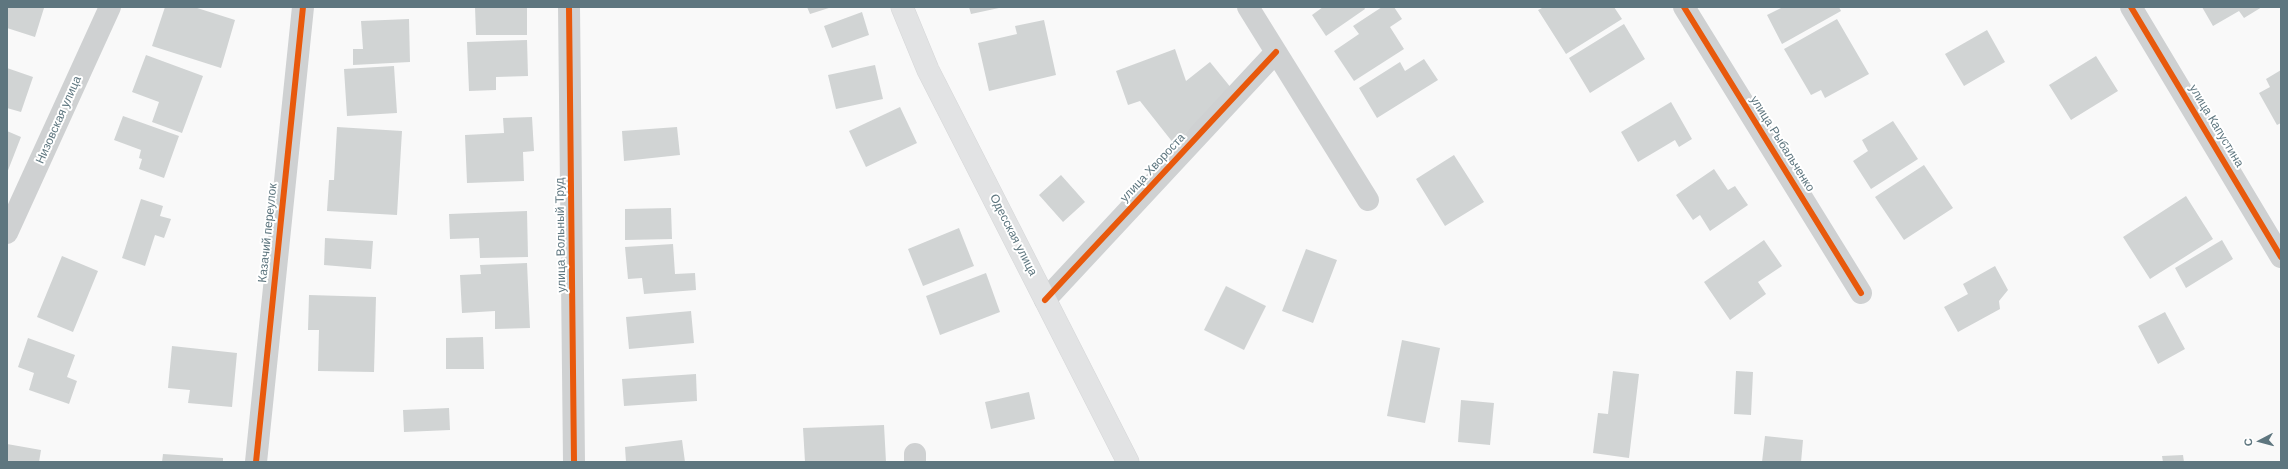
<!DOCTYPE html>
<meta charset="utf-8">
<style>
body{margin:0}
#map{position:relative;width:2288px;height:469px;overflow:hidden;background:#f9f9f9;font-family:Arial,sans-serif}
canvas{display:block}
.frame{position:absolute;inset:0;border:8px solid #5e767f;pointer-events:none}
.north{position:absolute;left:2240px;top:421px;width:40px;height:40px;-webkit-text-stroke:3px #fff;paint-order:stroke;rotate:264deg;font-size:11px;font-weight:700;line-height:16px;text-align:center;color:#5e767f}
.north::after{content:'';display:block;margin:auto;width:14px;height:18px;background:#5e767f;clip-path:polygon(50% 0,100% 100%,50% 72%,0 100%)}
</style>
<div id="map">
<canvas width="2288" height="469"></canvas>
<div class="frame"></div>
<div class="north">С</div>
</div>
<script>
const c = document.querySelector('canvas').getContext('2d');
c.lineJoin = 'round';
function paint(path, color) {
  c.fillStyle = color;
  c.fill(path, 'evenodd');
}
function toPath(rows) {
  const path = new Path2D();
  for (const r of rows) {
    path.moveTo(r[0], r[1]);
    for (let i = 2; i < r.length; i += 2) path.lineTo(r[i], r[i + 1]);
  }
  return path;
}
function trace(path, color, width, dash) {
  c.strokeStyle = color;
  c.lineWidth = width;
  c.lineCap = dash ? 'butt' : 'round';
  c.setLineDash(dash || []);
  c.stroke(path);
}
function write(font, color, halo, rows, align = 'center') {
  c.font = font + ' Arial,sans-serif';
  c.lineWidth = 4;
  c.setLineDash([]);
  c.textBaseline = 'middle';
  c.strokeStyle = halo;
  c.fillStyle = color;
  for (const [text, x, y, turn = 0] of rows) {
    c.save();
    c.translate(x, y);
    c.rotate((+turn || 0) * Math.PI / 180);
    c.textAlign = isNaN(turn) ? turn : align;
    if (halo) c.strokeText(text, 0, 0);
    c.fillText(text, 0, 0);
    c.restore();
  }
}
const building = toPath([
 [7,7,44,8,35,37,7,28],
 [165,7,194,7,235,20,221,68,152,46],
 [475,7,527,7,527,35,476,35],
 [807,7,832,7,810,14],
 [969,7,999,7,999,8,971,14],
 [1323,7,1364,7,1365,9,1326,36,1312,15],
 [1382,7,1394,7,1402,19,1390,27,1404,49,1354,81,1334,51,1359,34,1353,26],
 [1544,7,1614,7,1622,19,1566,54,1538,10],
 [1783,7,1839,7,1841,11,1782,44,1767,15],
 [2202,7,2262,7,2244,18,2239,11,2213,26],
 [862,12,869,35,832,48,824,26],
 [409,19,410,62,353,65,353,49,363,49,361,21],
 [1837,19,1869,74,1825,98,1821,90,1811,95,1784,49],
 [1044,20,1056,75,989,91,978,43,1017,34,1015,26],
 [1624,24,1645,59,1590,93,1569,58],
 [1987,30,2005,62,1964,86,1945,54],
 [527,40,528,76,496,77,496,90,469,91,467,42],
 [1175,49,1186,81,1210,62,1232,89,1174,144,1140,101,1128,105,1116,71],
 [146,55,203,76,182,133,152,122,159,102,132,92],
 [2096,56,2118,91,2071,120,2049,85],
 [1424,59,1438,80,1377,118,1359,88,1400,62,1405,71],
 [875,65,883,99,836,109,828,75],
 [394,66,397,113,347,116,344,69],
 [7,68,33,77,21,112,7,108],
 [2281,70,2281,123,2277,125,2259,93,2270,87,2266,79],
 [1671,102,1692,139,1679,147,1675,140,1638,162,1621,132],
 [900,107,917,143,866,167,849,131],
 [123,116,179,136,164,178,139,169,142,159,139,158,141,150,114,140],
 [532,117,534,151,523,152,524,181,467,183,465,135,504,133,503,118],
 [1893,121,1918,159,1871,189,1853,161,1868,151,1862,140],
 [337,127,402,131,397,215,327,211,329,180,334,180],
 [677,127,680,155,624,161,622,131],
 [7,131,21,137,7,173],
 [1454,155,1484,202,1445,226,1416,179],
 [1924,165,1953,208,1904,240,1875,197],
 [1714,169,1728,190,1735,186,1748,205,1710,231,1700,215,1693,220,1676,195],
 [1061,175,1085,202,1063,222,1039,195],
 [2186,196,2213,239,2150,279,2123,237],
 [141,199,163,206,160,216,171,219,164,238,155,235,145,266,122,258],
 [671,208,672,239,625,240,625,209],
 [527,211,528,257,480,258,479,238,450,239,449,214],
 [959,228,974,266,923,286,908,249],
 [325,238,373,241,371,269,324,265],
 [1764,240,1782,266,1758,282,1766,294,1730,320,1704,282],
 [2222,240,2233,259,2186,288,2175,268],
 [673,244,675,274,695,273,696,290,644,294,642,278,628,279,625,247],
 [1306,249,1337,260,1313,323,1282,311],
 [62,256,98,271,73,332,37,317],
 [527,263,530,328,495,329,495,311,462,313,460,275,481,274,480,265],
 [1995,266,2008,290,1999,301,2000,309,1958,332,1944,307,1968,294,1963,284],
 [986,273,1000,312,940,335,926,296],
 [1226,286,1266,306,1244,350,1204,330],
 [309,295,376,297,374,372,318,371,319,330,308,330],
 [691,311,694,343,629,349,626,317],
 [2165,312,2185,349,2158,364,2138,326],
 [483,337,484,369,446,369,446,338],
 [28,338,75,355,67,377,77,381,69,404,29,390,34,373,18,367],
 [1402,340,1440,348,1425,423,1387,416],
 [172,346,237,353,232,407,188,403,190,390,168,388],
 [1613,371,1639,374,1629,458,1593,453,1598,413,1608,414],
 [1736,371,1753,372,1751,415,1734,414],
 [696,374,697,401,624,406,622,379],
 [1029,392,1035,419,991,429,985,402],
 [1461,400,1494,403,1490,445,1458,442],
 [449,408,450,430,404,432,403,410],
 [884,425,886,462,805,462,803,428],
 [1765,436,1803,440,1801,462,1762,462],
 [682,440,685,462,626,462,625,447],
 [7,444,41,450,39,462,7,462],
 [163,454,223,458,223,462,162,462],
 [2183,455,2184,462,2163,462,2162,456]
]);
const minor = toPath([
 [569,7,574,462],
 [1248,7,1368,200],
 [1684,7,1861,293],
 [2131,7,2281,257],
 [7,233,110,7],
 [1045,300,1276,52],
 [915,454,915,462],
 [256,462,303,7]
]);
const secondary = toPath([
 [902,7,928,70,1128,462]
]);
const cycleway = toPath([
 [569,7,574,462],
 [1684,7,1861,293],
 [2131,7,2281,257],
 [1045,300,1276,52],
 [256,462,303,7]
]);
const streetNames = [
 ["Низовская улица",59,120,-66],
 ["улица Капустина",2216,126,59],
 ["улица Рыбальченко",1782,144,58],
 ["улица Хвороста",1153,168,-47],
 ["Казачий переулок",268,233,-84],
 ["улица Вольный Труд",561,235,-91],
 ["Одесская улица",1013,235,63]
];
paint(building, '#d1d4d4');
trace(secondary, '#d6d7d8', 23);
trace(minor, '#cfd1d2', 22);
trace(secondary, '#e2e3e4', 22);
trace(cycleway, '#e8590c', 6);
write('12px', '#5e767f', '#fff', streetNames);
</script>
